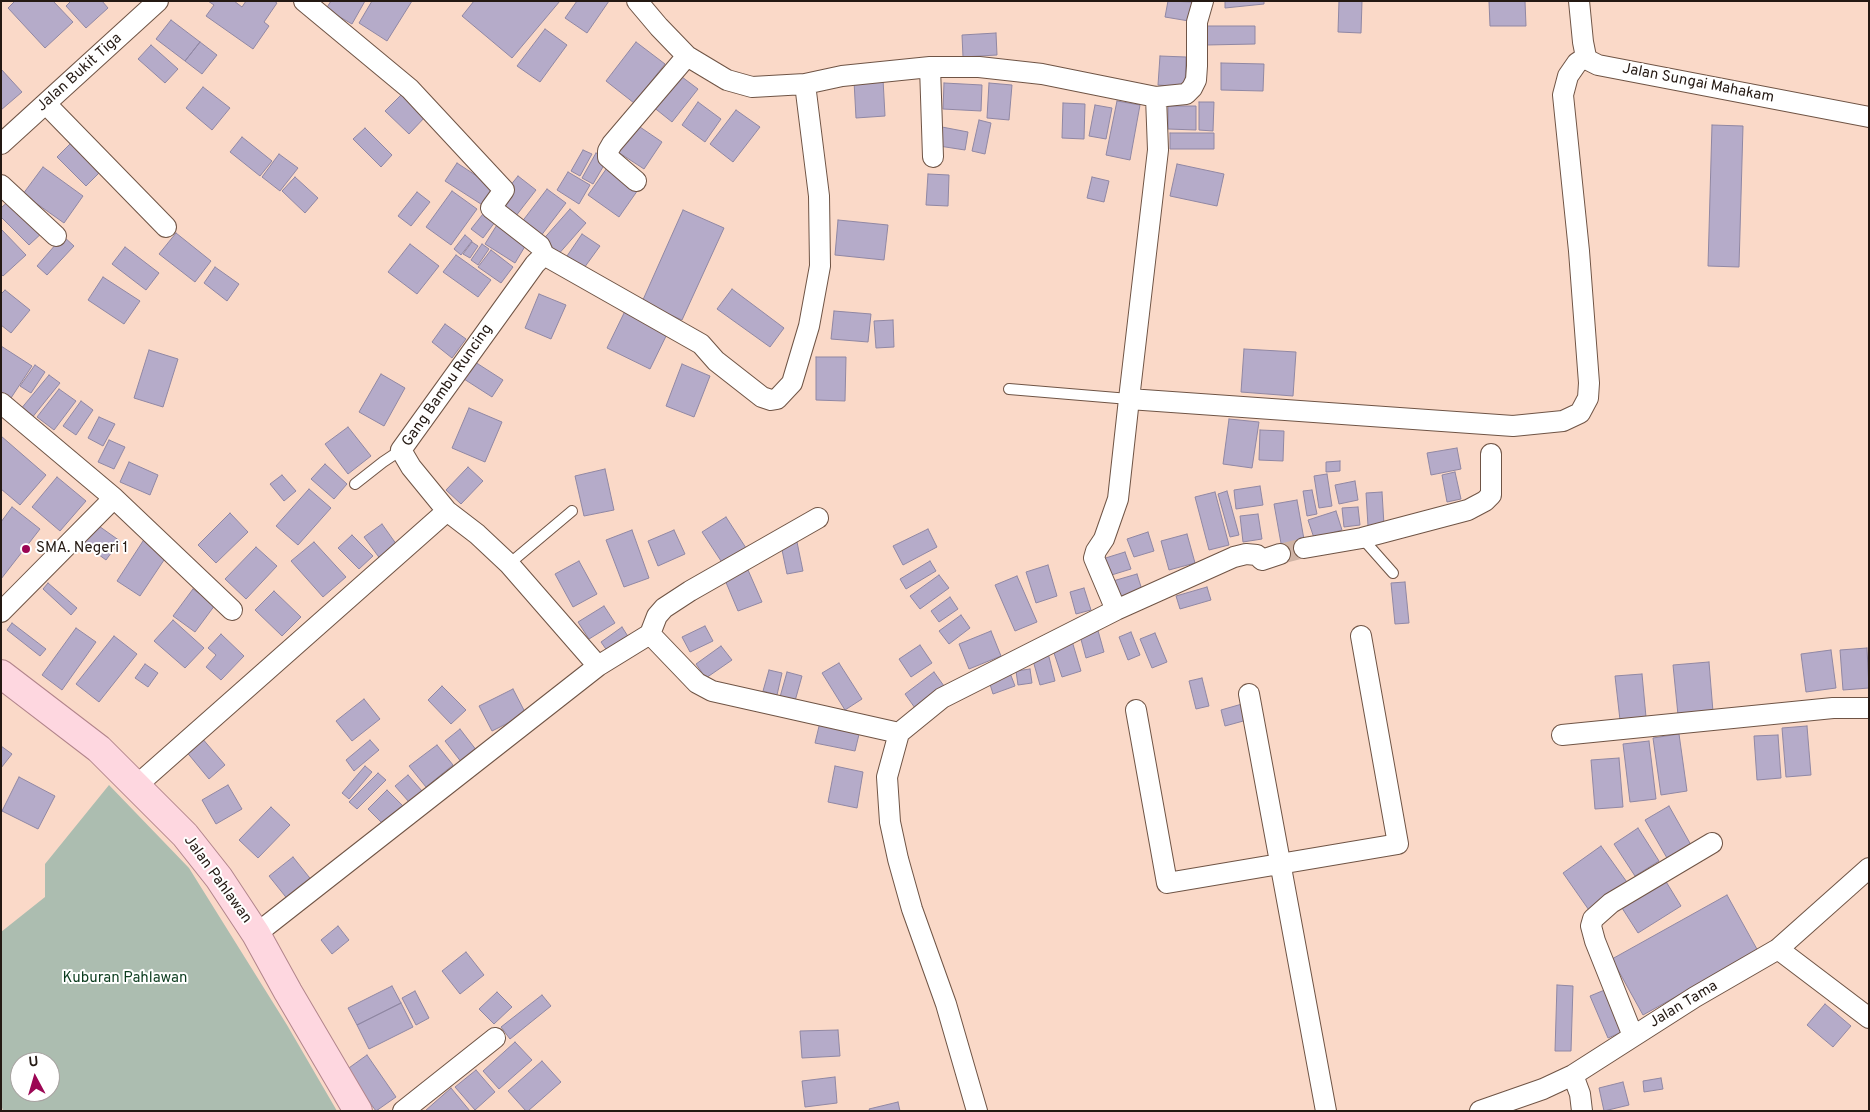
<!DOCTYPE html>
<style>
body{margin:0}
#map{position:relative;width:1870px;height:1112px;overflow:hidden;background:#fad9c8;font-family:Overpass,sans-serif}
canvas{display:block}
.frame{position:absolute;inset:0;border:2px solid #241913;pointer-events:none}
.north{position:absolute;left:10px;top:1052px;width:50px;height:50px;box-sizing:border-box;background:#fff;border:1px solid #a7a3a1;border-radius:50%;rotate:354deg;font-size:14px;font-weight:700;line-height:20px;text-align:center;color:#241913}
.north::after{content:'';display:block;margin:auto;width:18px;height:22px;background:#9c0654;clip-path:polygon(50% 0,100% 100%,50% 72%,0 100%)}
</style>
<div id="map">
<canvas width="1870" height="1112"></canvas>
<div class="frame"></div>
<div class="north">U</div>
</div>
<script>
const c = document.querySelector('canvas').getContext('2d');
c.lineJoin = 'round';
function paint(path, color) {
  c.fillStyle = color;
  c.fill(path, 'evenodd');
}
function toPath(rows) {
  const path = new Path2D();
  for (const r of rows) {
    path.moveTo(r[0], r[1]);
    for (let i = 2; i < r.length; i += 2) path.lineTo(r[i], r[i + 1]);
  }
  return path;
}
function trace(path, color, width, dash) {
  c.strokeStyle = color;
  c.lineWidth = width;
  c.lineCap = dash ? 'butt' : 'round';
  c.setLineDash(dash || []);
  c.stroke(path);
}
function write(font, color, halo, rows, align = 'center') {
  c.font = font + ' Overpass,sans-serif';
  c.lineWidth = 4;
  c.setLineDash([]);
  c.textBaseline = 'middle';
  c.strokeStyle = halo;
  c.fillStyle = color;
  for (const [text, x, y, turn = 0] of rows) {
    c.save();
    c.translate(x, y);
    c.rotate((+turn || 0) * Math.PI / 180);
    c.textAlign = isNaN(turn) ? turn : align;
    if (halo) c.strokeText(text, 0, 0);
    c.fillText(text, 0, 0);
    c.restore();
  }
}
const green = toPath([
 [109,785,189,868,287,1025,337,1111,3,1111,1,1104,1,932,45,897,45,864],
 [20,1062,50,1062,50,1092,20,1092]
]);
const building = toPath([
 [15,1,53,1,73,22,45,48,8,8,15,1],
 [71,1,102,1,108,8,86,28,66,6,71,1],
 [208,1,234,1,242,7,246,1,274,1,277,3,264,22,269,26,253,49,206,16,214,5,208,1],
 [331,1,365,1,352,24,326,9,331,1],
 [372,1,412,1,387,41,359,23,372,1],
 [474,1,560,1,512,58,462,16,474,1],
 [577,1,609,1,587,33,565,18,577,1],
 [1168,1,1193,2,1189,21,1165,17,1168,1],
 [1225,1,1264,1,1264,4,1225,8,1225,1],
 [1339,1,1362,1,1361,33,1338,32,1339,1],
 [1489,1,1525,1,1526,26,1490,26,1489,1],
 [171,20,200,42,185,61,156,39,171,20],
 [1206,26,1255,26,1255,44,1206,45,1206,26],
 [545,29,567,45,540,82,517,66,545,29],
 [996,33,997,55,963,57,962,35,996,33],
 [200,42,217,55,202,74,185,61,200,42],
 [636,42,665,64,634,103,606,81,636,42],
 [151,45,178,69,165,83,138,59,151,45],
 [1160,56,1186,57,1185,87,1158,85,1160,56],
 [1221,63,1264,64,1263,91,1221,90,1221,63],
 [1,69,22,92,1,110,1,69],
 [678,74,698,89,672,122,652,106,678,74],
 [883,79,885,116,856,118,854,81,883,79],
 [944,83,982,85,981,111,943,109,944,83],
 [989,83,1012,85,1009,120,987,118,989,83],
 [203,87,230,108,212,130,186,108,203,87],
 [402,94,426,116,409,134,385,111,402,94],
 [1117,101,1140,105,1130,160,1106,155,1117,101],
 [698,102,721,119,705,142,682,125,698,102],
 [1199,102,1214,102,1213,131,1199,130,1199,102],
 [1063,103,1085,104,1084,139,1062,138,1063,103],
 [1095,105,1112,108,1106,139,1089,136,1095,105],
 [1168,106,1196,106,1196,130,1168,129,1168,106],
 [736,110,760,127,733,162,710,144,736,110],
 [979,120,991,123,985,154,972,151,979,120],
 [637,125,662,142,644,169,618,152,637,125],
 [1712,125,1743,126,1739,267,1708,266,1712,125],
 [942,127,968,132,965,150,939,146,942,127],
 [365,128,392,155,381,167,353,139,365,128],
 [1170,133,1214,133,1214,149,1170,149,1170,133],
 [242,137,272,161,260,176,230,152,242,137],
 [72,142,101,171,86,186,57,157,72,142],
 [583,150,592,154,580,176,571,171,583,150],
 [596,153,607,160,593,184,582,178,596,153],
 [279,154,298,168,280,191,262,177,279,154],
 [457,163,495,188,484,206,445,181,457,163],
 [1177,164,1224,174,1217,206,1170,196,1177,164],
 [609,165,640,187,619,217,588,195,609,165],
 [43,167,83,196,64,223,23,194,43,167],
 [568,172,590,185,579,204,557,190,568,172],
 [928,174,949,175,948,206,926,205,928,174],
 [518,176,536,190,512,221,494,206,518,176],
 [295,177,318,198,305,213,282,191,295,177],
 [1092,177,1109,181,1104,202,1087,198,1092,177],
 [547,189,566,203,537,241,518,227,547,189],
 [452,191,477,209,451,245,426,227,452,191],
 [417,192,430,202,411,226,398,216,417,192],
 [12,198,44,231,29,245,1,217,1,208,12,198],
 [487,209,498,218,483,238,471,229,487,209],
 [570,209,586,223,556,257,540,243,570,209],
 [683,210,724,228,682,320,642,302,683,210],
 [500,220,530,238,515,263,485,244,500,220],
 [838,220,888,225,884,260,835,255,838,220],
 [1,229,26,255,3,276,1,274,1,229],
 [176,233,211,261,195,282,159,254,176,233],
 [582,234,600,246,584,268,567,256,582,234],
 [465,235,472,241,461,255,454,249,465,235],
 [63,236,74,246,47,275,37,266,63,236],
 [472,242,478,246,470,258,463,254,472,242],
 [410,244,439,266,417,294,388,272,410,244],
 [482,244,489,249,478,265,471,260,482,244],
 [125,247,159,273,146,290,112,264,125,247],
 [491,250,513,267,501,283,478,267,491,250],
 [456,255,491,280,478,297,443,272,456,255],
 [215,267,239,284,227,301,204,283,215,267],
 [103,277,140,301,124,324,88,300,103,277],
 [732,289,784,328,770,347,717,309,732,289],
 [5,290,30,310,11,333,1,325,1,294,5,290],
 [539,294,566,305,551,339,525,328,539,294],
 [626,309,669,330,650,369,607,348,626,309],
 [834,311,871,314,868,342,831,339,834,311],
 [893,320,894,347,876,348,874,321,893,320],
 [445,324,466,339,452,358,432,342,445,324],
 [1,346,32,366,9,401,1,396,1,346],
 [1244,349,1296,352,1293,396,1241,392,1244,349],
 [149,350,178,359,163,407,134,398,149,350],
 [816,357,846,357,845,401,816,400,816,357],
 [475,362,503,380,492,397,464,379,475,362],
 [682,364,710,376,694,417,666,406,682,364],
 [35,365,45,372,31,393,20,386,35,365],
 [381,374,405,388,384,426,359,412,381,374],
 [49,375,60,383,31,419,20,410,49,375],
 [59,389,76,401,54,430,37,417,59,389],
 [81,401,93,410,76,435,63,426,81,401],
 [469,408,502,422,485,462,452,448,469,408],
 [99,417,115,424,103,446,88,438,99,417],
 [1229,419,1259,422,1252,468,1223,464,1229,419],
 [348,427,371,456,348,474,325,444,348,427],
 [1260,430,1284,431,1283,461,1259,460,1260,430],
 [1,436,46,475,20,505,1,489,1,436],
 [109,440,125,447,114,469,98,462,109,440],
 [1457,448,1461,469,1431,475,1427,453,1457,448],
 [1340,461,1340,471,1326,472,1326,462,1340,461],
 [129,462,158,475,150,495,120,482,129,462],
 [325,464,347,484,334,499,311,479,325,464],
 [468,467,483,481,461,504,446,490,468,467],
 [605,469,614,510,584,516,575,476,605,469],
 [1455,472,1461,499,1447,502,1442,475,1455,472],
 [1327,474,1332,506,1319,508,1314,476,1327,474],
 [282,475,296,491,284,501,270,484,282,475],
 [57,477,86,501,60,531,32,507,57,477],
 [1355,481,1358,500,1339,504,1335,485,1355,481],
 [1260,486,1263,505,1236,509,1234,490,1260,486],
 [309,489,331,508,298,545,276,526,309,489],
 [1312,490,1317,514,1307,516,1303,491,1312,490],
 [1227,491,1239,535,1230,537,1218,494,1227,491],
 [1215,492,1229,545,1209,550,1195,497,1215,492],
 [1382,492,1384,525,1368,526,1366,493,1382,492],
 [1297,500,1305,545,1282,549,1274,504,1297,500],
 [12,507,40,529,1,579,1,522,12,507],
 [1358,507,1360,525,1344,527,1342,508,1358,507],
 [1336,511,1342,530,1314,538,1308,520,1336,511],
 [230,513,248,532,216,563,198,545,230,513],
 [1258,514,1262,539,1243,542,1240,516,1258,514],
 [726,517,746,548,723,564,702,532,726,517],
 [96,524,120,541,106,560,83,543,96,524],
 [382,524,399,548,381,560,364,537,382,524],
 [928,529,937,547,903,565,893,546,928,529],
 [632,530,649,578,624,587,606,540,632,530],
 [674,530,685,554,658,566,648,541,674,530],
 [1148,532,1154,551,1134,557,1127,539,1148,532],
 [1187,534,1195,563,1169,570,1161,541,1187,534],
 [352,535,373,556,359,569,338,548,352,535],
 [145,538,168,554,140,596,117,581,145,538],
 [314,542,346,577,323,597,291,561,314,542],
 [797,542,803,571,787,574,781,545,797,542],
 [256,547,277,566,246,599,225,579,256,547],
 [1125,552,1131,569,1105,577,1099,560,1125,552],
 [579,561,597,594,573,607,555,574,579,561],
 [930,561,936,571,906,589,900,579,930,561],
 [1048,565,1057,596,1036,603,1026,572,1048,565],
 [748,570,762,602,738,611,725,580,748,570],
 [1137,574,1142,590,1118,597,1113,581,1137,574],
 [939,575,949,588,920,609,910,596,939,575],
 [1017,576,1037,622,1015,631,995,585,1017,576],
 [1405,582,1409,623,1395,624,1391,583,1405,582],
 [48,583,77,608,71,615,43,589,48,583],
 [1207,587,1211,600,1180,609,1176,596,1207,587],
 [1084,588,1091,610,1076,614,1070,592,1084,588],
 [193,589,215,605,195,632,173,616,193,589],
 [274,591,301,617,282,636,255,610,274,591],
 [950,597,958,609,939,622,931,611,950,597],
 [604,606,615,623,589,639,578,622,604,606],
 [961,615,970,628,949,644,939,631,961,615],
 [173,620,204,648,185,668,154,641,173,620],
 [12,623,46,649,40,656,7,630,12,623],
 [705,626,713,641,690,652,682,637,705,626],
 [622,627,629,638,608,652,601,642,622,627],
 [1097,627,1104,652,1086,658,1079,632,1097,627],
 [76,628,96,642,62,690,42,675,76,628],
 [991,631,1001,656,969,669,959,644,991,631],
 [1131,632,1140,655,1128,660,1119,637,1131,632],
 [1155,633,1167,662,1152,668,1140,639,1155,633],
 [221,634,244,656,221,680,206,667,216,655,208,648,221,634],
 [114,636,137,654,99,702,76,684,114,636],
 [1072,641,1081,671,1062,677,1052,647,1072,641],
 [920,645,932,663,911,677,899,659,920,645],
 [721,646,732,660,706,678,696,664,721,646],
 [1867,648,1869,688,1843,690,1840,650,1867,648],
 [1831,650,1836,688,1806,692,1801,654,1831,650],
 [1048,653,1055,681,1040,685,1032,657,1048,653],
 [1709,662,1713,712,1678,715,1673,665,1709,662],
 [839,663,862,699,845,710,822,673,839,663],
 [145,664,158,673,148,687,135,678,145,664],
 [1030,669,1032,683,1018,685,1016,671,1030,669],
 [769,670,782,673,777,695,763,691,769,670],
 [787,672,802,676,795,701,780,697,787,672],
 [934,672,944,686,915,708,905,694,934,672],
 [1010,673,1015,686,993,694,989,681,1010,673],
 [1642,674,1646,717,1620,720,1615,676,1642,674],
 [1202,678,1209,706,1196,709,1189,681,1202,678],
 [442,686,466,710,451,724,428,700,442,686],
 [513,689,526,714,492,731,479,706,513,689],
 [364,699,380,719,352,741,336,721,364,699],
 [1242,704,1247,720,1225,726,1221,710,1242,704],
 [821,718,861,726,855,751,815,743,821,718],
 [1807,726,1811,775,1786,777,1782,728,1807,726],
 [460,729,477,751,462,763,445,741,460,729],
 [1679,734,1687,791,1661,795,1653,738,1679,734],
 [1778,735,1781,778,1757,780,1754,736,1778,735],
 [201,737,225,765,209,779,185,750,201,737],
 [370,740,379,750,354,771,346,760,370,740],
 [1649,741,1656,799,1630,802,1623,744,1649,741],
 [437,745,453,765,426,787,409,766,437,745],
 [1,746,12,754,1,768,1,746],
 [1619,758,1623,807,1595,809,1591,760,1619,758],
 [365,766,372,772,349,799,342,793,365,766],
 [835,766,863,772,857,808,828,802,835,766],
 [378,773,386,780,357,809,349,802,378,773],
 [408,775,422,791,409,802,395,786,408,775],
 [19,777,55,796,38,829,2,811,19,777],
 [228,785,242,809,216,824,202,800,228,785],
 [387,790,406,809,387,828,368,809,387,790],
 [1669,806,1691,845,1667,858,1645,820,1669,806],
 [271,807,290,825,258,858,239,840,271,807],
 [1638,828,1659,861,1635,876,1614,844,1638,828],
 [1601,846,1629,885,1591,913,1563,873,1601,846],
 [293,857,313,882,289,901,269,876,293,857],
 [1665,880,1681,906,1638,933,1622,908,1665,880],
 [1727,895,1758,951,1643,1015,1612,959,1727,895],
 [338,926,349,940,332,954,321,940,338,926],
 [466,952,484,975,460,994,442,971,466,952],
 [1557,985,1573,986,1571,1051,1555,1051,1557,985],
 [392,986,401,1003,357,1025,348,1008,392,986],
 [1612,987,1629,1029,1608,1038,1590,996,1612,987],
 [415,991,429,1018,416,1025,402,998,415,991],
 [497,992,512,1007,494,1024,479,1009,497,992],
 [542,995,551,1006,510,1039,501,1027,542,995],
 [401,1003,413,1027,369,1049,357,1025,401,1003],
 [1825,1004,1851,1026,1833,1047,1807,1025,1825,1004],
 [838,1030,840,1056,802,1058,800,1031,838,1030],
 [515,1042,532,1060,499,1089,483,1071,515,1042],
 [367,1055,396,1097,376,1111,346,1070,367,1055],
 [542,1061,561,1082,528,1111,526,1111,508,1091,542,1061],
 [476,1070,495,1092,475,1110,455,1087,476,1070],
 [835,1077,837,1103,805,1107,802,1081,835,1077],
 [1661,1078,1663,1089,1644,1092,1643,1081,1661,1078],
 [1623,1082,1629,1105,1604,1111,1599,1088,1623,1082],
 [451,1088,470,1111,425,1111,451,1088],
 [898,1102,900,1111,870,1111,869,1109,898,1102]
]);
const streetTunnel = toPath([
 [1280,554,1304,548]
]);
const lane = toPath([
 [1009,389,1129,399],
 [355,484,383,462,401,450],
 [1362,538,1393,573],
 [509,564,572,511]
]);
const street = toPath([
 [304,1,410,89,504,190,491,208,540,246,544,255],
 [637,1,659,27,687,56,727,80,752,87,805,84,842,76,930,67,979,67,1042,74,1156,97,1158,150,1129,399],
 [1579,1,1583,42,1586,57,1590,61,1598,65,1869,117],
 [930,67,933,157],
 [1156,97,1186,94,1192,88,1196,80,1197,66,1197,22,1203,1],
 [46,104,166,227],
 [1,144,158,1],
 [636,181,608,157,608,151,612,144,687,56],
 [1,185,56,236],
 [544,255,701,344,716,361,762,397,771,400,777,399,792,383,809,326,820,266,819,196,805,84],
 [544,255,535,264,401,450,411,467,447,511,477,534,509,564,598,666],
 [1,403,114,498,232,610],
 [1304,548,1362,538,1468,510,1485,501,1491,495,1491,454],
 [1116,610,1234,557,1246,554,1257,555,1262,560,1280,554],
 [1,612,114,498],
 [650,634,657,616,664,608,690,591,818,518],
 [1249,694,1326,1111],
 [1136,710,1167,883,1398,844,1361,636],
 [1562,735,1833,708,1869,708],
 [136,786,447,511],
 [256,934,598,666,650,634,697,683,712,691,899,733],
 [1778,949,1869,1018],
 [1633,1036,1595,941,1591,926,1593,919,1611,903,1712,843],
 [1573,1075,1580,1094,1582,1111],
 [403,1111,495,1038],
 [977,1111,946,1004,912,909,898,859,890,822,887,777,899,733,942,698,1116,610,1094,558,1096,551,1104,539,1118,499,1129,399,1513,426,1563,421,1580,413,1588,398,1589,383,1579,251,1563,95,1568,76,1577,63,1586,57],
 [1480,1111,1543,1089,1573,1075,1695,997,1778,949,1869,868]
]);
const primary = toPath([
 [1,674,99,749,185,835,219,878,256,934,288,992,358,1111]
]);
const markers = [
 [26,549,5,"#9c0654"]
];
const streetNames = [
 ["Jalan Bukit Tiga",80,73,-42],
 ["Jalan Sungai Mahakam",1698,84,11],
 ["Gang Bambu Runcing",448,386,-55],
 ["Jalan Pahlawan",217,880,54],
 ["Jalan Tama",1684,1005,-31]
];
const poiNames = [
 ["SMA. Negeri 1",36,549]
];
const parkNames = [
 ["Kuburan Pahlawan",125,979]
];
paint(green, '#acbdb0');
paint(building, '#b5abc9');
trace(building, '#9087a3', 1);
trace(streetTunnel, '#cfb3a4', 20, [20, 10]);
trace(lane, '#6f5445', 12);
trace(street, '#6f5445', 22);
trace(primary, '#b1848b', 30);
trace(lane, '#fff', 10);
trace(street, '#fff', 20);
trace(primary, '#fed7e0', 28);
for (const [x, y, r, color] of markers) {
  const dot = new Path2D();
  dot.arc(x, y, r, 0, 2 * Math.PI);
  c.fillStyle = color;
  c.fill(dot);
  trace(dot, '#fff', 2);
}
write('15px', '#241913', '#fff', streetNames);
write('15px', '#241913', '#fff', poiNames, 'left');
write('15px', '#0b3c1e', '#fff', parkNames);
</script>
